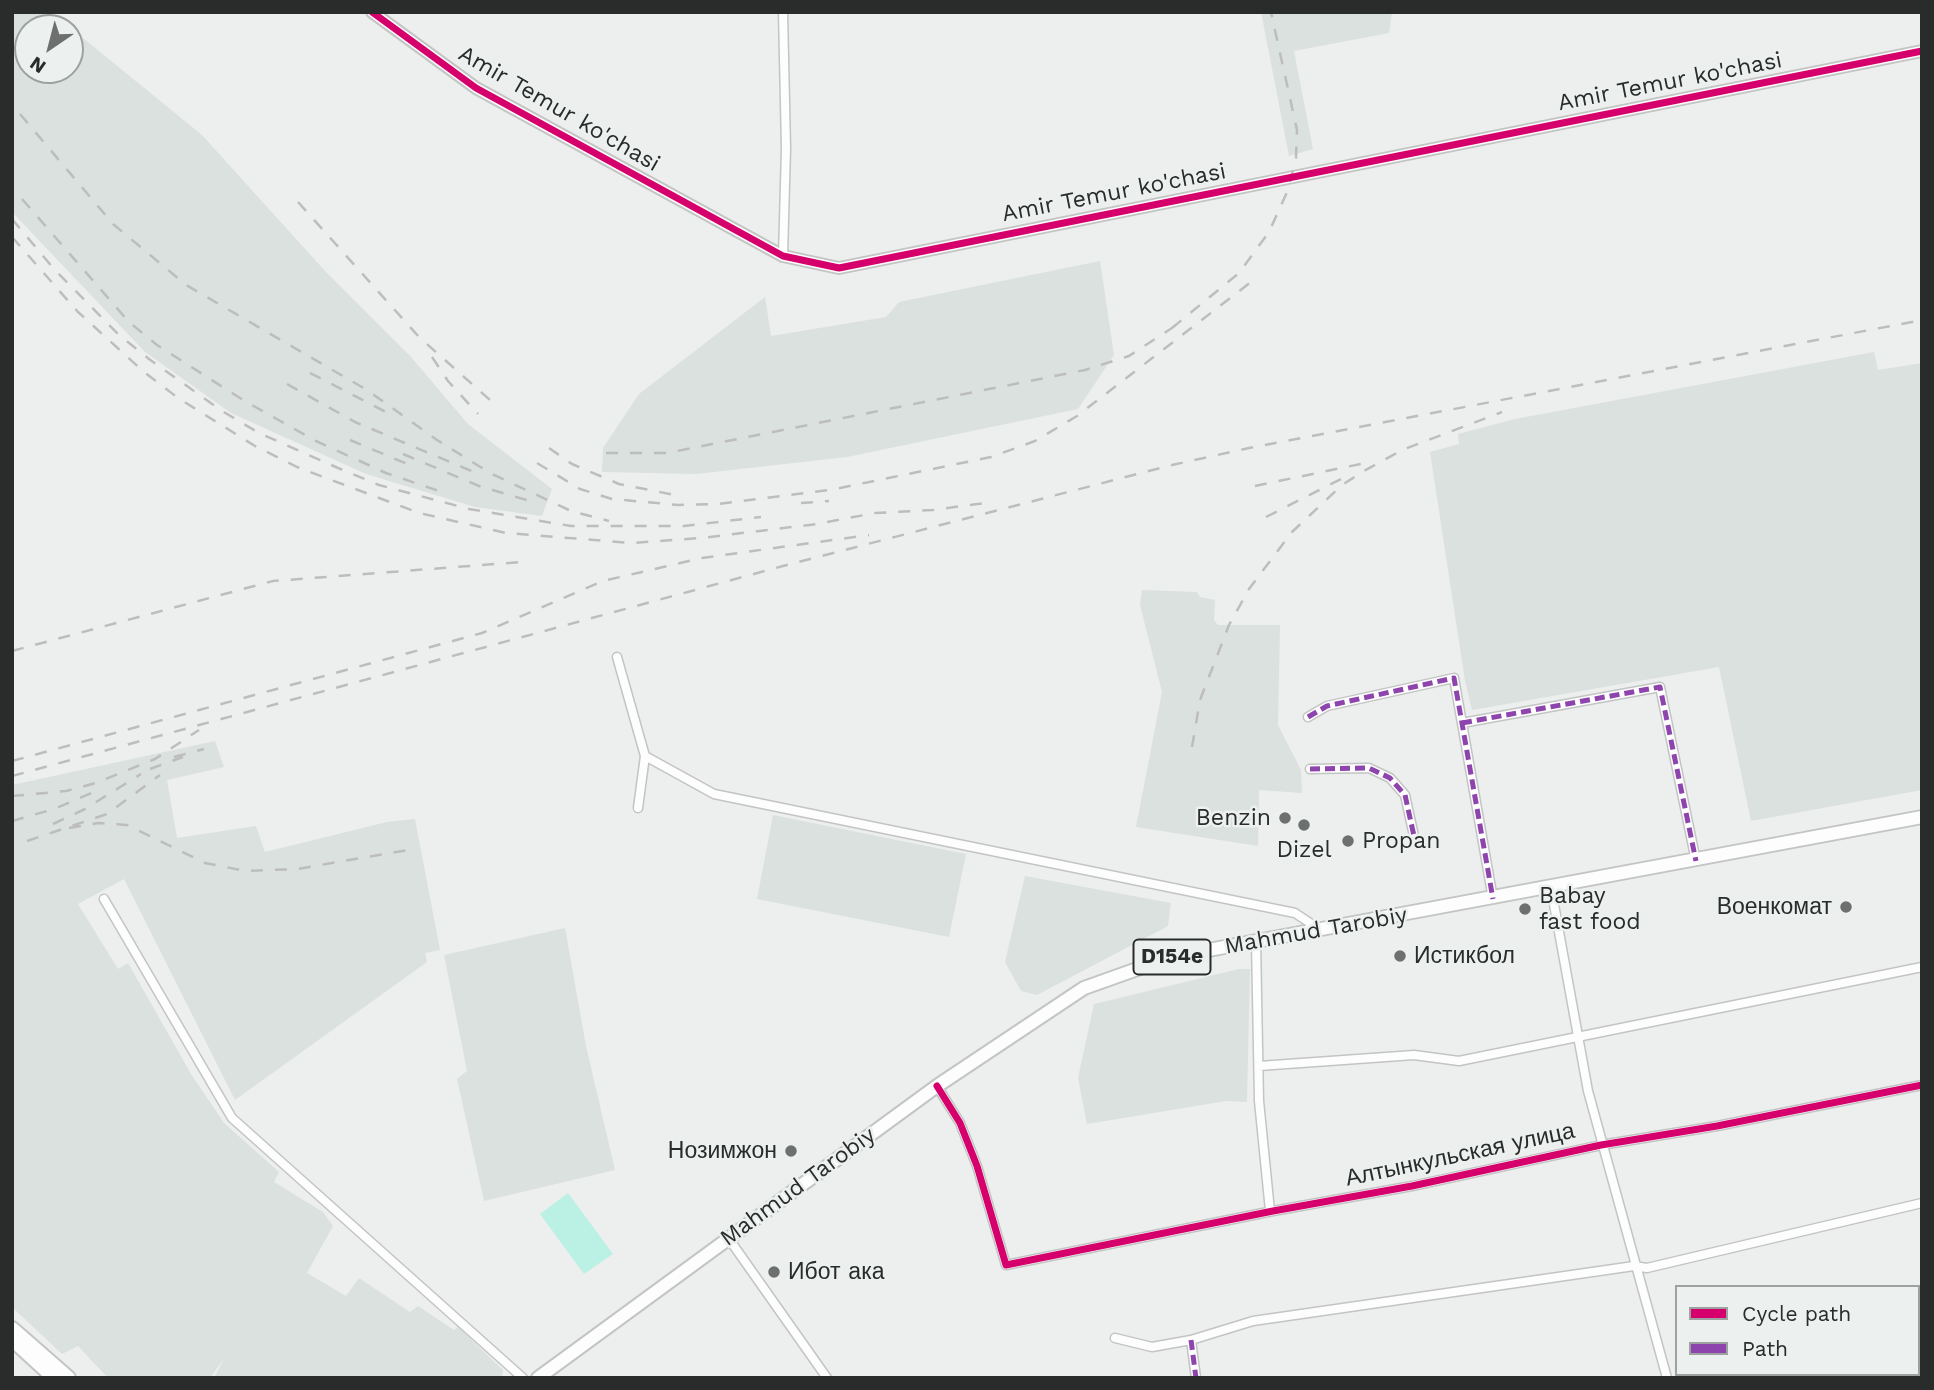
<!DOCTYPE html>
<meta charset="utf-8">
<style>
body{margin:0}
#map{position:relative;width:1934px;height:1390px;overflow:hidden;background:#edefee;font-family:"Work Sans",sans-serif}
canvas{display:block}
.frame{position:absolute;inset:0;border:14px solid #2a2b2b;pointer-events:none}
.legend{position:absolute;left:1675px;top:1285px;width:245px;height:91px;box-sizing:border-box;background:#ecf0ef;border:2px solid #9ea1a1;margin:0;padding:9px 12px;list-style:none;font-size:21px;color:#2a2b2b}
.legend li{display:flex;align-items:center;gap:14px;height:35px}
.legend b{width:35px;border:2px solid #9ea1a1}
.north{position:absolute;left:14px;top:14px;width:70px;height:70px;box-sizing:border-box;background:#ecf0ef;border:2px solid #9ea1a1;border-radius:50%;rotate:215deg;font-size:19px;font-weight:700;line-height:28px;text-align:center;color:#2a2b2b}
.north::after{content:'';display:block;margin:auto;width:24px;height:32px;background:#6e706f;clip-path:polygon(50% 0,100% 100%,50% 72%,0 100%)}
</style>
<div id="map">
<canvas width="1934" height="1390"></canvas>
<div class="frame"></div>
<ul class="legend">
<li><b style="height:9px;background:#d6006c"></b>Cycle path</li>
<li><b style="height:9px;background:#8e44ad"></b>Path</li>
</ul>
<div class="north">N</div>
</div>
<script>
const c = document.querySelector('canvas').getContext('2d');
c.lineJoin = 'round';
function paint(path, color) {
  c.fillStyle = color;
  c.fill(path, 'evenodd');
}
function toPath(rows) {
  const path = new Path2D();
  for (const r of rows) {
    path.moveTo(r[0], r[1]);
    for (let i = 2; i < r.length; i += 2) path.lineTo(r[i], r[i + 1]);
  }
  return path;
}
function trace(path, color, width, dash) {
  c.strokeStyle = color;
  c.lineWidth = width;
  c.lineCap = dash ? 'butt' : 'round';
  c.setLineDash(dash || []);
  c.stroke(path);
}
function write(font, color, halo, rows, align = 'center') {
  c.font = font + ' "Work Sans",sans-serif';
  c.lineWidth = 5;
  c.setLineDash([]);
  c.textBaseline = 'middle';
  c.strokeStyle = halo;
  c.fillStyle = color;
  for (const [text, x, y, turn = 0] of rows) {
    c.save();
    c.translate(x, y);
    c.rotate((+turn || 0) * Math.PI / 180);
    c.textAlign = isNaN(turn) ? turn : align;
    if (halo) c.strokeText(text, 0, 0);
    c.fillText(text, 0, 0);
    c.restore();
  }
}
const built = toPath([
 [12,12,51,12,202,135,325,271,411,357,468,424,552,489,542,516,475,507,366,474,231,413,145,352,12,212],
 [70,28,70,70,28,70,28,28],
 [1261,12,1392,12,1389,33,1294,51,1313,149,1289,156],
 [1100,261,1114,355,1078,409,847,457,696,474,602,472,603,448,639,394,765,297,771,336,886,317,899,302],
 [1874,352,1878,370,1922,363,1922,790,1751,821,1719,667,1472,710,1465,681,1430,452,1459,444,1458,434,1515,419],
 [1142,590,1197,592,1200,597,1215,600,1214,620,1218,625,1280,625,1278,725,1301,770,1302,793,1259,790,1258,846,1136,827,1162,692,1140,605],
 [215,741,224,767,167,780,177,838,256,826,265,852,387,822,415,819,440,950,425,953,427,962,235,1100,124,879,78,904,118,969,128,963,191,1074,224,1123,279,1172,274,1182,323,1212,333,1226,307,1273,346,1296,359,1278,410,1312,418,1306,454,1330,458,1327,503,1370,502,1378,219,1378,215,1376,225,1357,210,1378,108,1378,78,1346,62,1354,12,1307,12,785],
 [773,815,966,854,949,937,757,899],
 [1025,876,1171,903,1168,926,1037,995,1021,991,1005,962],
 [565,928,586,1046,615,1170,484,1201,457,1079,467,1071,444,955],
 [1239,969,1250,969,1247,1102,1226,1101,1087,1124,1078,1078,1094,1004]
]);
const green = toPath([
 [568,1193,613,1254,584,1274,540,1214]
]);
const minor = toPath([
 [783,12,786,148,783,256],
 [617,657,645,756,714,794,1295,913,1319,929],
 [1308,717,1327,706,1454,678,1493,899],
 [1462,723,1660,687,1696,861],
 [1310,769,1369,768,1390,778,1405,795,1414,836],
 [638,808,645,756],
 [1551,888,1588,1091,1667,1378],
 [104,899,232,1118,523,1378],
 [1256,941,1259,1101,1270,1211],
 [1259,1066,1414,1055,1459,1061,1922,967],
 [937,1086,960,1123,977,1166,1006,1265,1273,1211,1412,1186,1601,1145,1717,1126,1922,1085],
 [729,1239,827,1378],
 [1115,1338,1152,1347,1191,1340,1253,1321,1634,1266,1647,1268,1922,1203],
 [1191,1340,1196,1378]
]);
const tertiary = toPath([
 [372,12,476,88,783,256,839,268,1922,51]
]);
const primary = toPath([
 [538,1378,937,1086,1084,988,1171,957,1922,817]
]);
const trunk = toPath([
 [12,1329,68,1378],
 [19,1345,55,1378]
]);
const rail = toPath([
 [20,114,113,224,186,285,367,390,437,440,490,473,571,511,609,521],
 [22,199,129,322,157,345,243,400,316,441,386,473,445,493],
 [298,202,419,337,490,400],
 [12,219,54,269,118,334,149,359,222,411,259,433,338,468,379,485,469,509,571,526,684,526,761,517],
 [12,237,78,312,144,372,178,398,255,446,297,467,419,513,506,533,632,543,701,538,817,524,875,513,933,510,992,502],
 [1172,328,1239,273,1269,232,1288,190,1296,158,1297,130,1271,12],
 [432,357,448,381,478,414],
 [310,373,388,413],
 [287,384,355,422,481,475],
 [350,440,412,466],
 [549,448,572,464,619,484,680,496],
 [606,453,667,453,1085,370,1129,356,1172,328],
 [403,454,479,486,530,501],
 [537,463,580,489,612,499,678,505,718,504,830,490,991,457,1035,441,1077,416,1251,282],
 [1255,486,1370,462],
 [801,503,829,501],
 [1266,517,1341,479],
 [12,651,273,581,521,562],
 [1192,747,1200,700,1229,625,1249,589,1292,532,1342,485,1364,471,1402,450,1502,412],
 [174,757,204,749],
 [12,761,482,633,603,581,702,558,869,535],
 [150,769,183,757],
 [12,776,783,566,1172,465,1249,448,1922,320],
 [12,796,66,791,96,783,155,759,199,730],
 [12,821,54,809,101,789],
 [53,824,85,809,141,774],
 [69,828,98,823,127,825,205,863,246,871,297,869,408,850],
 [27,841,107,814,160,775]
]);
const quiet = toPath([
 [1308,717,1327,706,1454,678,1493,899],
 [1462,723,1660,687,1696,861],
 [1310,769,1369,768,1390,778,1405,795,1414,836],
 [1191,1340,1196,1378]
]);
const cycleway = toPath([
 [372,12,476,88,783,256,839,268,1922,51],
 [937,1086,960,1123,977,1166,1006,1265,1273,1211,1412,1186,1601,1145,1717,1126,1922,1085]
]);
const markers = [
 [1285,818,7,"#6e706f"],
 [1304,825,7,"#6e706f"],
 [1348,841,7,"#6e706f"],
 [1846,907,7,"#6e706f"],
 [1525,909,7,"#6e706f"],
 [1400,956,7,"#6e706f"],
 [791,1151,7,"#6e706f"],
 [774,1272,7,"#6e706f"]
];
const shields = [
 [1172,957,77]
];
const shieldNames = [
 ["D154e",1172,957]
];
const streetNames = [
 ["Amir Temur ko'chasi",1670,82,-11],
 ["Amir Temur ko'chasi",559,109,30],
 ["Amir Temur ko'chasi",1114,193,-11],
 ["Mahmud Tarobiy",1316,931,-10],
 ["Алтынкульская улица",1460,1155,-12],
 ["Mahmud Tarobiy",798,1187,-36]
];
const poiNames = [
 ["Benzin",1271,818,"right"],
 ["Propan",1362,841],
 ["Dizel",1304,850,"center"],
 ["Babay",1539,896],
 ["fast food",1539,922],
 ["Военкомат",1832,907,"right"],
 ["Истикбол",1414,956],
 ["Нозимжон",777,1151,"right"],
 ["Ибот ака",788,1272]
];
paint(built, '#dae1df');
paint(green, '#bbf0e5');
trace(minor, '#c3c4c4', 11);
trace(tertiary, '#c3c4c4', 14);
trace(primary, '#c3c4c4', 16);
trace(trunk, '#c3c4c4', 18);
trace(minor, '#fcfdfc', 8);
trace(tertiary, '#fcfdfc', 10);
trace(primary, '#fcfdfc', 12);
trace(trunk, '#fcfdfc', 14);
trace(rail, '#bdbdbd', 2.5, [12, 12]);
trace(quiet, '#8e44ad', 5, [10, 5]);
trace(cycleway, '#d6006c', 7);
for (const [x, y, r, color] of markers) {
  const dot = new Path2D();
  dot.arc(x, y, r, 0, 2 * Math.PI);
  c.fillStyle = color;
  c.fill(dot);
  trace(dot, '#ecf0ef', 2.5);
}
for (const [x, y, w] of shields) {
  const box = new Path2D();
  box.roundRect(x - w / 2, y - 17.5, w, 35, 5);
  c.fillStyle = '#ecf0ef';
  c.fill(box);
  trace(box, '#2a2b2b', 2);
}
write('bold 21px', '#2a2b2b', null, shieldNames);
write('23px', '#2a2b2b', '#ecf0ef', streetNames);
write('23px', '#2a2b2b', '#ecf0ef', poiNames, 'left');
</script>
